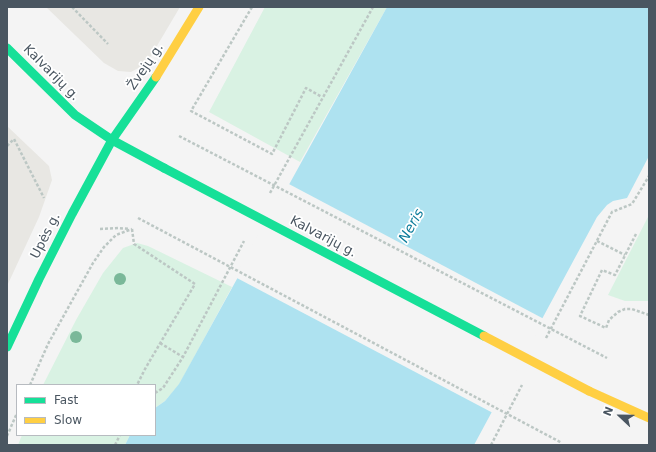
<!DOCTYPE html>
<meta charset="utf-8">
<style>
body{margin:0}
#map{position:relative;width:656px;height:452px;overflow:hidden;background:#f4f4f4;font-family:"DejaVu Sans",sans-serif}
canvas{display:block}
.frame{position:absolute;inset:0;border:8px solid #4a5661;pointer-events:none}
.legend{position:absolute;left:16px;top:384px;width:140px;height:52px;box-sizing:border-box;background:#fff;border:1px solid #b7bbc0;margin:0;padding:5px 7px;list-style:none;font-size:12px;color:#4a5661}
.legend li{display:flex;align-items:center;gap:8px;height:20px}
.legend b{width:20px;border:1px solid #b7bbc0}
.north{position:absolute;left:600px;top:396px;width:40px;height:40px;-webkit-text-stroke:3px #fff;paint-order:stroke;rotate:292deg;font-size:11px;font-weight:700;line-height:16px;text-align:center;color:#4a5661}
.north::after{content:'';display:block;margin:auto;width:14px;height:18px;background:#4a5661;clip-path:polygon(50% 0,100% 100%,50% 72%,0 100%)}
</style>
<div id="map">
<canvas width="656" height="452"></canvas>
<div class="frame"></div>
<ul class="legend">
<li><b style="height:5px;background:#16e098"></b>Fast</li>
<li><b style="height:5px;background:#ffcf43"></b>Slow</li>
</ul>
<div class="north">N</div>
</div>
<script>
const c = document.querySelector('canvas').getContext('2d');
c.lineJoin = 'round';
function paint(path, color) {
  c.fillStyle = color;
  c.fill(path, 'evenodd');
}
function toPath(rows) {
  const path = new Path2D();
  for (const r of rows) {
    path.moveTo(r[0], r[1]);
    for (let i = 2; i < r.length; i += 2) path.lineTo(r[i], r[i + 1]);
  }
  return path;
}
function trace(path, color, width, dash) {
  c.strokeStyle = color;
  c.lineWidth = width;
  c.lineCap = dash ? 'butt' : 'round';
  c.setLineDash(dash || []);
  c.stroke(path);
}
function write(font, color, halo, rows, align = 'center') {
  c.font = font + ' "DejaVu Sans",sans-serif';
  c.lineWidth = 3.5;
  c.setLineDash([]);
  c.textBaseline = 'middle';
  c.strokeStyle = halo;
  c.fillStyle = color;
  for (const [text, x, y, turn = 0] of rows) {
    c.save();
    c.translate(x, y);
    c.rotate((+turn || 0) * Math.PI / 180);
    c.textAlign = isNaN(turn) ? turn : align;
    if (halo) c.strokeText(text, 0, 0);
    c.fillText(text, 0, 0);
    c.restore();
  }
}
const commercial = toPath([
 [46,7,180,7,151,56,142,66,131,72,118,71,104,63],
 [7,126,49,166,52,180,39,217,7,286]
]);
const green = toPath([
 [265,7,387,7,300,162,209,112],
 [649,215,649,301,625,301,608,295],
 [137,243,148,246,232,287,179,385,165,401,155,408,155,385,43,385,76,320,103,273,123,248],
 [22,435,130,435,125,445,18,445]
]);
const water = toPath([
 [387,7,649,7,649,156,627,198,613,201,607,205,597,217,474,445,125,445,130,435,155,435,155,408,165,401,179,384]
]);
const pier = toPath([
 [287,183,544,319,493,413,235,277]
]);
const path = toPath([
 [72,7,108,44],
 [252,7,191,111,272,154,306,88,322,97],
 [7,146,14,139,44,198],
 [270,193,373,7],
 [100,229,118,228,130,229],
 [132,229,134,244,195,284,145,369,137,385],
 [636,234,615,275,602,270,580,316,606,328,609,320,618,312,625,309,632,309,649,315],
 [597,241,625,255],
 [546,338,612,212,632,204,649,176],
 [160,343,183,357],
 [30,385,48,344,93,263,104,247,116,235,132,229],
 [155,393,163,388,183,357,244,241],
 [7,436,17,413],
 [115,445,120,435],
 [491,445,522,385]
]);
const fast = toPath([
 [7,48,75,115,112,140,164,168],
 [7,347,39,279,72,214,112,140,156,77]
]);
const slow = toPath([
 [156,77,199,7],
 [589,391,649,418]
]);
const pathBridge = toPath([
 [179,136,607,358],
 [138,218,562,443]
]);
const fastBridge = toPath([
 [164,168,484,336]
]);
const slowBridge = toPath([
 [484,336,589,391]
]);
const trees = [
 [120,279],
 [76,337]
];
const streetNames = [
 ["Žvejų g.",146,67,-56],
 ["Kalvarijų g.",51,73,45],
 ["Upės g.",46,236,-63],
 ["Kalvarijų g.",323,237,28]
];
const waterNames = [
 ["Neris",412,226,-61]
];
paint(commercial, '#e8e7e3');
paint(green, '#d9f2e3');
paint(water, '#aee2f0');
paint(pier, '#f4f4f4');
trace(path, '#bcc7c4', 2.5, [3, 2]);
trace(fast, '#16e098', 9);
trace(slow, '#ffcf43', 9);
trace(pathBridge, '#bcc7c4', 2.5, [3, 2]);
trace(fastBridge, '#16e098', 9);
trace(slowBridge, '#ffcf43', 9);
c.fillStyle = '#7ab899';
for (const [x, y] of trees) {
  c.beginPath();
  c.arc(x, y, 6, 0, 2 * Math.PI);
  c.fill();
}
write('13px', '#4a5661', '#fff', streetNames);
write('italic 14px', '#0c7c9b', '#fff', waterNames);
</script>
